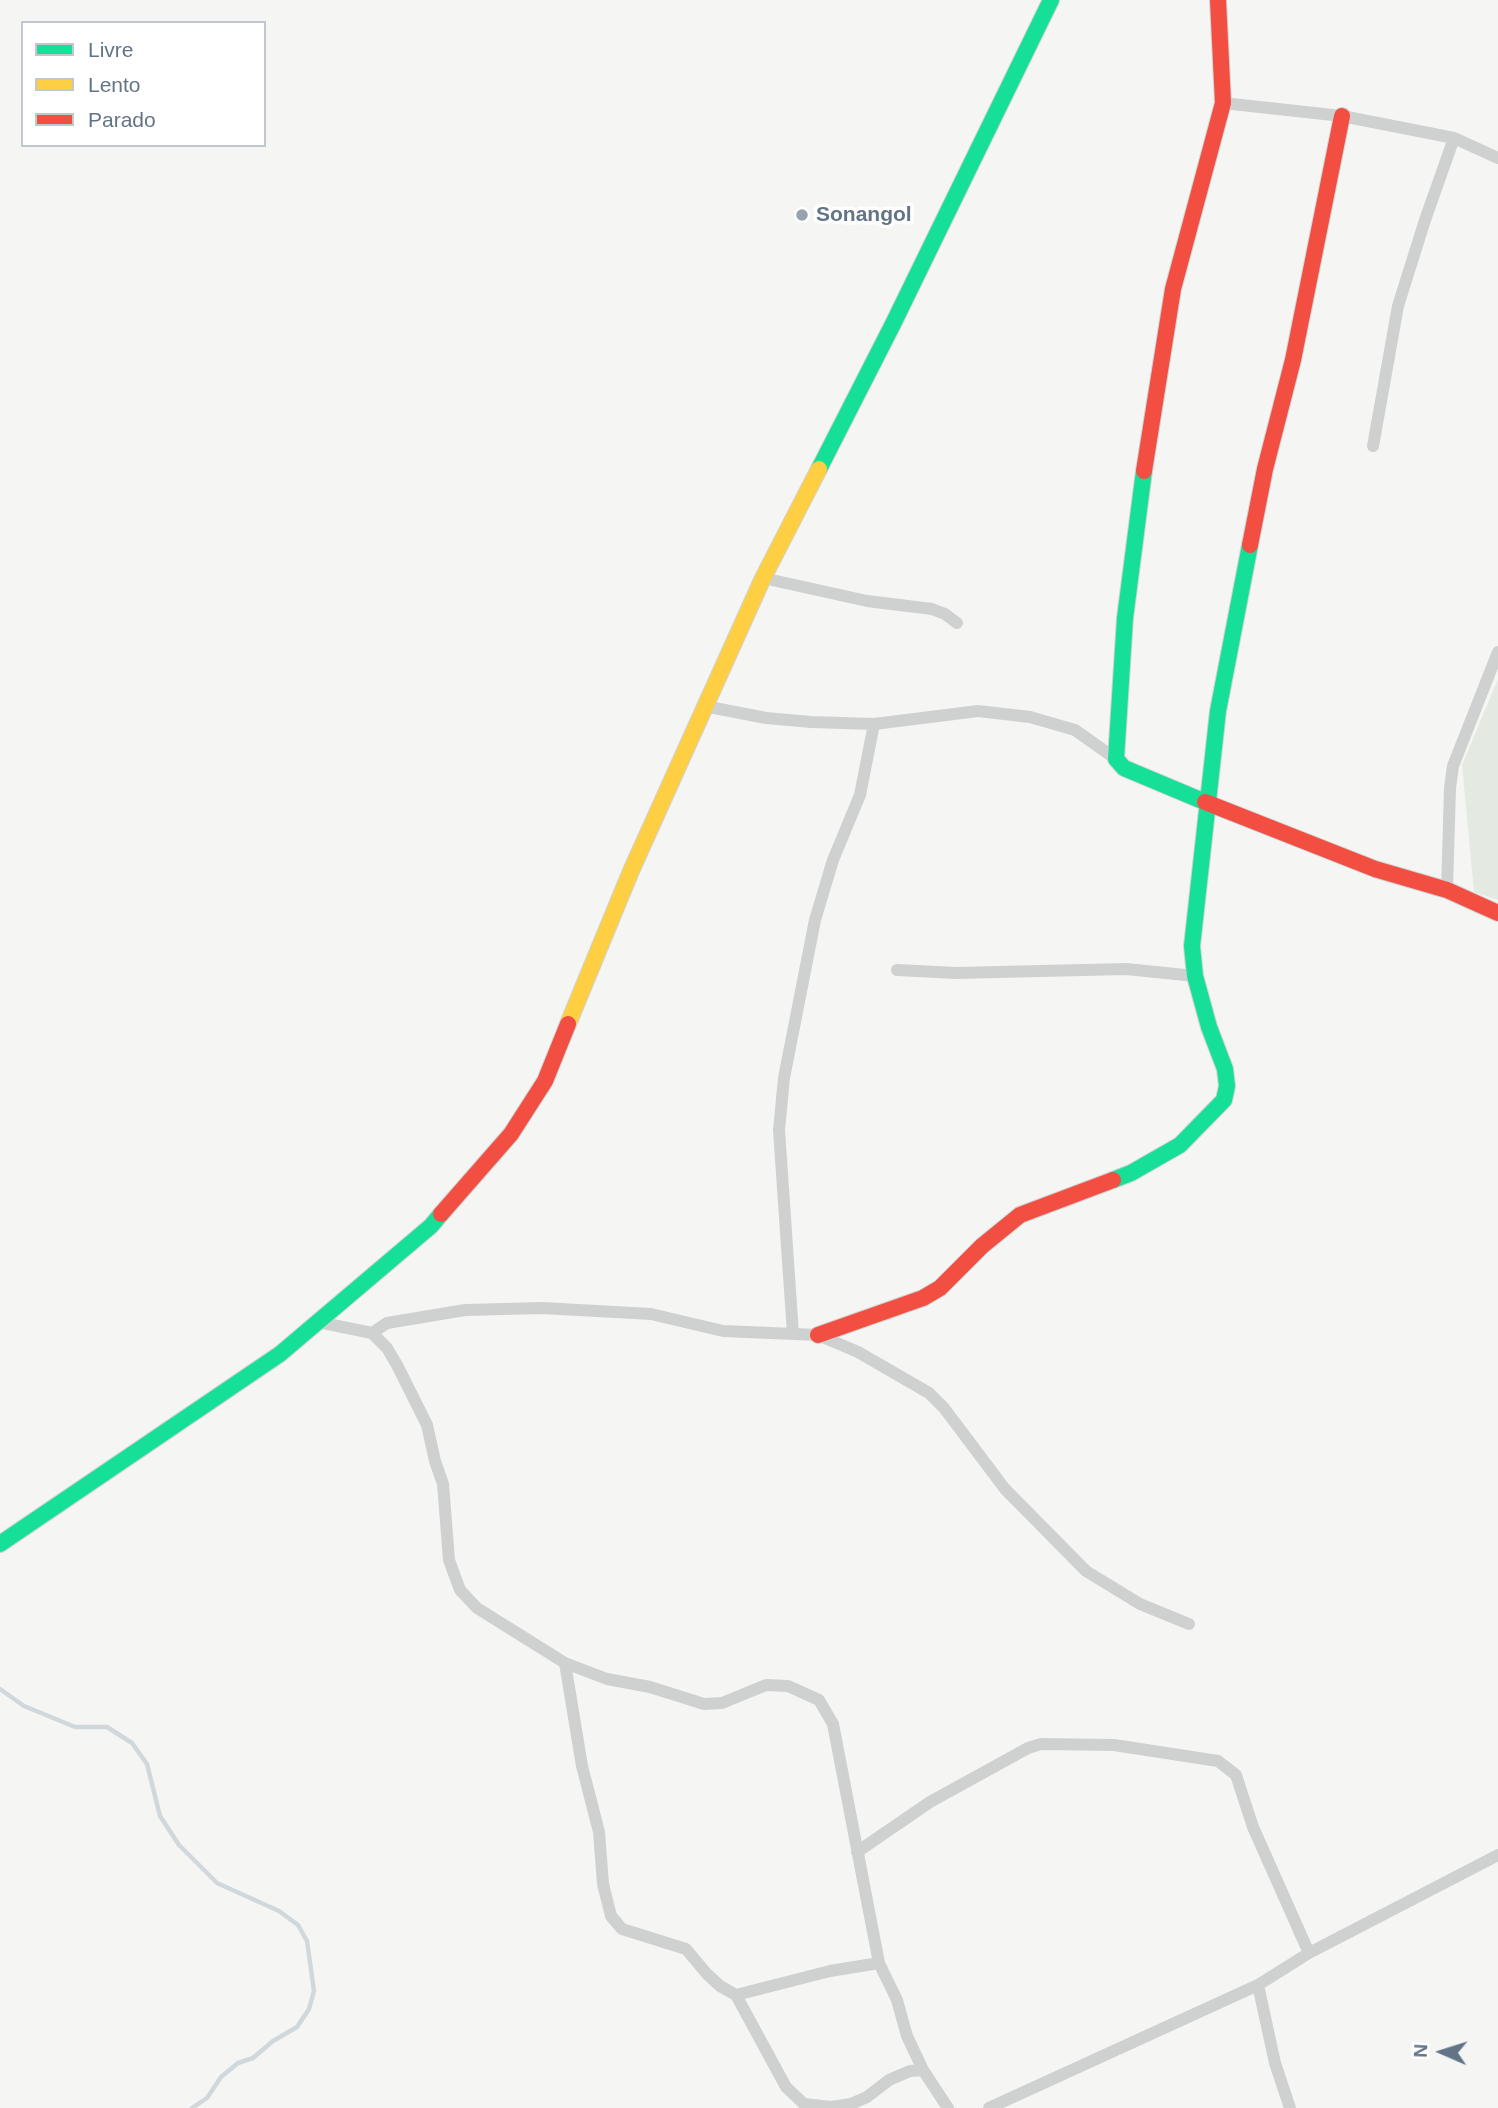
<!DOCTYPE html>
<style>
body{margin:0}
#map{position:relative;width:1498px;height:2108px;overflow:hidden;background:#f5f6f4;font-family:Arial,sans-serif}
canvas{display:block}
.legend{position:absolute;left:21px;top:21px;width:245px;height:126px;box-sizing:border-box;background:#fff;border:2px solid #c1c7cf;margin:0;padding:9px 12px;list-style:none;font-size:21px;color:#637487}
.legend li{display:flex;align-items:center;gap:14px;height:35px}
.legend b{width:35px;border:2px solid #c1c7cf}
.north{position:absolute;left:1407px;top:2017px;width:70px;height:70px;-webkit-text-stroke:5px #fff;paint-order:stroke;rotate:273deg;font-size:19px;font-weight:700;line-height:28px;text-align:center;color:#637487}
.north::after{content:'';display:block;margin:auto;width:24px;height:32px;background:#637487;clip-path:polygon(50% 0,100% 100%,50% 72%,0 100%)}
</style>
<div id="map">
<canvas width="1498" height="2108"></canvas>
<ul class="legend">
<li><b style="height:9px;background:#16e098"></b>Livre</li>
<li><b style="height:9px;background:#ffcf43"></b>Lento</li>
<li><b style="height:9px;background:#f24e42"></b>Parado</li>
</ul>
<div class="north">N</div>
</div>
<script>
const c = document.querySelector('canvas').getContext('2d');
c.lineJoin = 'round';
function paint(path, color) {
  c.fillStyle = color;
  c.fill(path, 'evenodd');
}
function toPath(rows) {
  const path = new Path2D();
  for (const r of rows) {
    path.moveTo(r[0], r[1]);
    for (let i = 2; i < r.length; i += 2) path.lineTo(r[i], r[i + 1]);
  }
  return path;
}
function trace(path, color, width, dash) {
  c.strokeStyle = color;
  c.lineWidth = width;
  c.lineCap = dash ? 'butt' : 'round';
  c.setLineDash(dash || []);
  c.stroke(path);
}
function write(font, color, halo, rows, align = 'center') {
  c.font = font + ' Arial,sans-serif';
  c.lineWidth = 7;
  c.setLineDash([]);
  c.textBaseline = 'middle';
  c.strokeStyle = halo;
  c.fillStyle = color;
  for (const [text, x, y, turn = 0] of rows) {
    c.save();
    c.translate(x, y);
    c.rotate((+turn || 0) * Math.PI / 180);
    c.textAlign = isNaN(turn) ? turn : align;
    if (halo) c.strokeText(text, 0, 0);
    c.fillText(text, 0, 0);
    c.restore();
  }
}
const green = toPath([
 [1498,679,1498,900,1474,892,1462,765]
]);
const stream = toPath([
 [0,1689,24,1706,75,1727,107,1727,132,1743,147,1764,160,1816,179,1845,217,1883,279,1911,298,1925,307,1941,314,1991,309,2009,297,2027,273,2041,253,2058,238,2063,221,2077,207,2098,192,2108]
]);
const street = toPath([
 [1223,103,1342,116,1454,138,1498,158],
 [1373,446,1398,306,1425,220,1454,138],
 [763,578,867,601,932,609,945,614,957,623],
 [704,706,766,718,811,722,874,724,978,711,1030,717,1075,730,1116,759],
 [1447,890,1450,788,1453,766,1498,652],
 [897,970,956,973,1126,969,1195,976],
 [318,1322,372,1333,387,1348,397,1365,427,1425,435,1461,443,1484,449,1560,460,1590,477,1608,565,1663,607,1679,650,1687,704,1704,722,1703,766,1685,788,1686,819,1700,833,1724,879,1963,897,2000,907,2036,923,2070,948,2108],
 [372,1333,387,1323,465,1310,542,1308,651,1314,723,1331,818,1335,858,1352,929,1393,944,1408,1005,1489,1086,1571,1140,1604,1189,1624],
 [793,1334,779,1130,784,1078,815,920,833,860,860,795,874,724],
 [565,1663,582,1766,599,1832,603,1884,611,1916,622,1929,686,1949,707,1974,720,1986,736,1995,786,2087,804,2104,831,2107,851,2104,867,2097,889,2080,910,2071,923,2070],
 [857,1852,930,1802,1028,1748,1041,1744,1114,1745,1218,1761,1236,1775,1253,1827,1309,1953],
 [1258,1985,1275,2063,1290,2108],
 [736,1995,830,1971,879,1963],
 [989,2108,1258,1985,1309,1953,1498,1855]
]);
const fast = toPath([
 [819,469,893,324,1051,0],
 [1144,471,1125,618,1116,759,1124,768,1205,802],
 [1113,1180,1131,1173,1180,1145,1224,1100,1227,1086,1225,1069,1209,1027,1195,976,1192,946,1218,711,1250,545],
 [0,1544,280,1354,431,1226,441,1214]
]);
const slow = toPath([
 [568,1024,631,871,763,578,819,469]
]);
const jam = toPath([
 [1144,471,1173,289,1223,103,1218,0],
 [1250,545,1265,469,1293,360,1342,116],
 [1205,802,1375,869,1447,890,1498,913],
 [441,1214,511,1134,545,1081,568,1024],
 [818,1335,923,1298,940,1288,982,1246,1020,1215,1113,1180]
]);
const markers = [
 [802,215,7,"#96a2ad"]
];
const poiNames = [
 ["Sonangol",816,215]
];
paint(green, '#e4e9e2');
trace(stream, '#d1d8dc', 4.5);
trace(fast, '#d0d3d4', 18);
trace(slow, '#d0d3d4', 18);
trace(jam, '#d0d3d4', 18);
trace(street, '#cfd1d1', 12);
trace(fast, '#16e098', 16);
trace(slow, '#ffcf43', 16);
trace(jam, '#f24e42', 16);
for (const [x, y, r, color] of markers) {
  const dot = new Path2D();
  dot.arc(x, y, r, 0, 2 * Math.PI);
  c.fillStyle = color;
  c.fill(dot);
  trace(dot, '#fff', 2.5);
}
write('bold 21px', '#637487', '#fff', poiNames, 'left');
</script>
